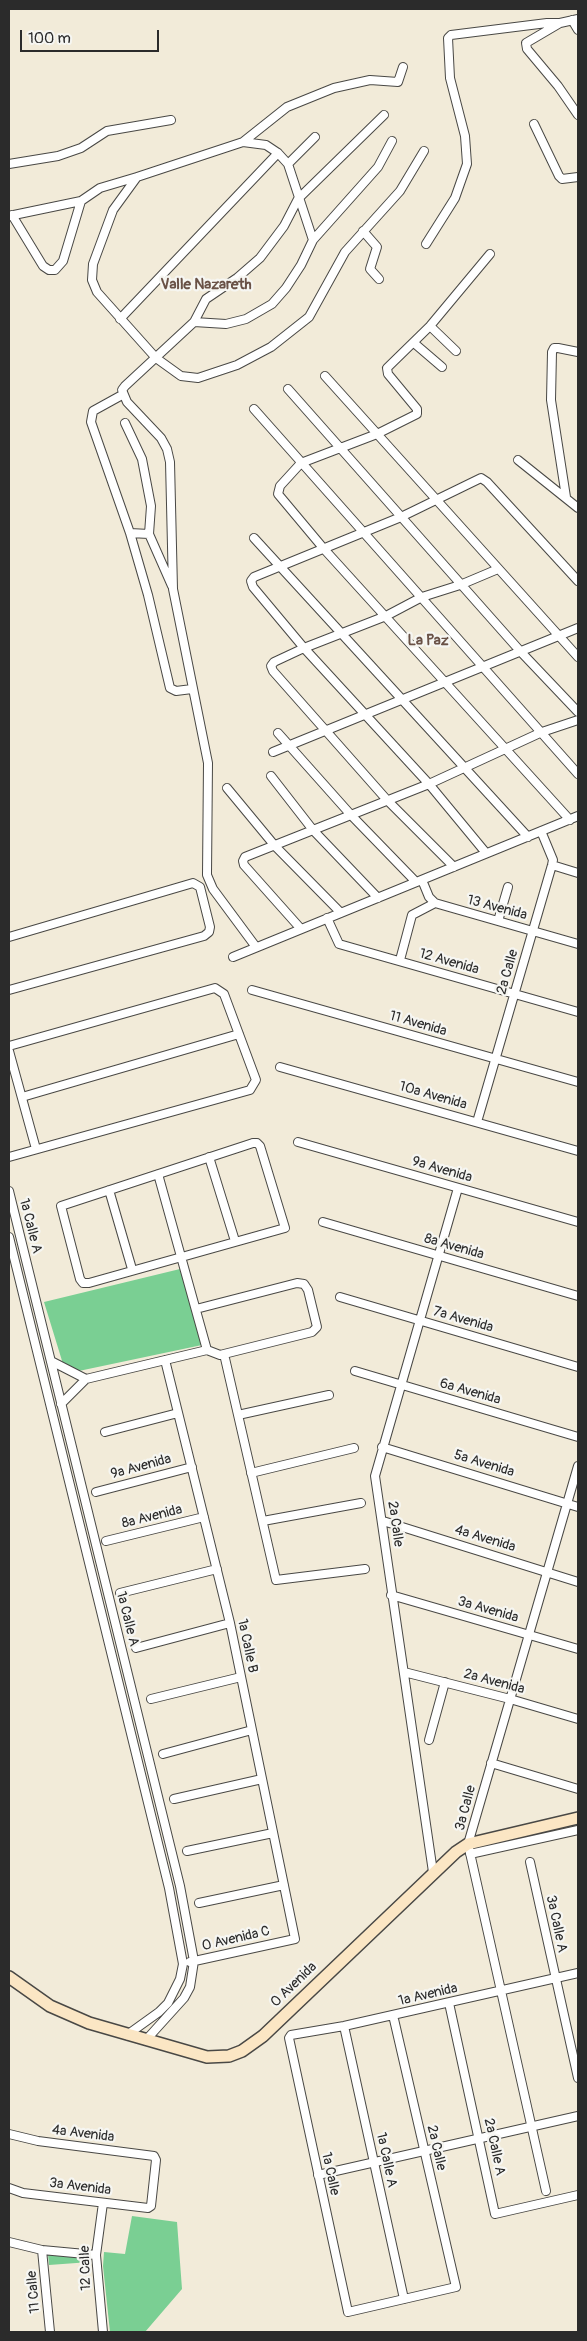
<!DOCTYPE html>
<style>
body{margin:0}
#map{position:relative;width:587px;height:2341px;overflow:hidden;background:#f2ebd9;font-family:Pangolin,sans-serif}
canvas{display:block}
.frame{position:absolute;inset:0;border:10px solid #2b2b2b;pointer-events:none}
.scale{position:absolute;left:20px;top:30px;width:139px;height:22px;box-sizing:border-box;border:2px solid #2b2b2b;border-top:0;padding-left:6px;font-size:15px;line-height:18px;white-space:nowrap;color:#2b2b2b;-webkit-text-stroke:4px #f6f6f2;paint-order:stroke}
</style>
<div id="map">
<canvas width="587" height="2341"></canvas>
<div class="frame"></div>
<div class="scale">100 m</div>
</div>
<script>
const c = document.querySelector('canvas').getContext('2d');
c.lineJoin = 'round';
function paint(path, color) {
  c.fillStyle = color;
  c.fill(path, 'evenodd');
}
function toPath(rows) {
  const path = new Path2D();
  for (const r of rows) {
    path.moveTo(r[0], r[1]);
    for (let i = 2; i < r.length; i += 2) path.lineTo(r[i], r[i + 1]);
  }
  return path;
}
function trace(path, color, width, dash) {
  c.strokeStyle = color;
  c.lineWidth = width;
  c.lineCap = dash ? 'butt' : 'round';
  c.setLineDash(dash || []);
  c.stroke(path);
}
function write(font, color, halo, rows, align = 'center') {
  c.font = font + ' Pangolin,sans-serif';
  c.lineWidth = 4.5;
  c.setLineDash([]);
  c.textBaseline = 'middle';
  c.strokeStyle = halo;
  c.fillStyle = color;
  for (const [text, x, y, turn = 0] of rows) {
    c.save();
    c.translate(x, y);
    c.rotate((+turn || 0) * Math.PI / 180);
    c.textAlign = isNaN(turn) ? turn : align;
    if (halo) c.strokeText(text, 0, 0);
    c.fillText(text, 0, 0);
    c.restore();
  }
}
const green = toPath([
 [180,1269,202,1345,74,1372,63,1364,44,1302],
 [132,2216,177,2222,182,2289,145,2332,110,2332,103,2266,104,2252,125,2254],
 [48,2254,90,2259,90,2262,49,2265]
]);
const street = toPath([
 [578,19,560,23,526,43,527,49,558,86,578,115],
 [572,20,578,30],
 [534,124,559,176,562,179,578,177],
 [243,142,287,107,334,88,370,80,398,82,403,67],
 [9,164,58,156,81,148,107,131,171,120],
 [288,164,315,137],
 [12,215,43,266,49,270,55,270,63,261,81,201,100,188,137,177],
 [9,216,81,201],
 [363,231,377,247,370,269,379,279],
 [313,240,378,167,392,141],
 [426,244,455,198,467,164,465,136,450,78,448,38,451,35,547,23,560,23],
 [490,254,430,326,387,368,388,374,417,409,417,414,377,434,301,463,280,486,278,494,324,549,570,820],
 [120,319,278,153],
 [194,322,226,324,246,319,272,304,286,288,301,265,313,240,288,164,278,153,266,145,243,142,137,177,113,210,93,264,92,280,97,292,156,358,181,376,198,378,237,365,271,347,309,317,345,252,400,191,424,151],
 [430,326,456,351],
 [414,343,442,367],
 [325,376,578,657],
 [288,389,521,652,578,712],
 [122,395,93,411,91,422,130,533,149,534,172,586],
 [254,409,578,774],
 [125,423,142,459,151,506,149,534],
 [518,460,578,508],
 [566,497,551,400,552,352,554,348,558,348,578,352],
 [130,533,148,595,170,688,176,691,192,689],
 [254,538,528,837],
 [278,733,351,815,416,882],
 [273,752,578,628],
 [271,776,313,830,378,898],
 [227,788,275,846,341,913],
 [486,853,429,784,304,648,253,587,251,581,254,577,401,517,481,478,487,482,578,581],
 [552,865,578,873],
 [454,867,387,800,273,671,271,666,274,662,304,648,386,616,422,597,460,585,498,569],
 [422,880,429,897,435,903,578,944],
 [327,918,339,944,578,1012],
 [498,921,508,887],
 [301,929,244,865,243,861,245,857,429,784,542,732,578,720],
 [9,937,193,883,200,887,210,927,209,932,204,936,9,990],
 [256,947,213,889,207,875,208,763,173,589,170,462,167,449,161,438,127,402,122,390,125,386,194,322,206,299,237,278,260,258,284,226,298,199,384,115],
 [233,957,578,816],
 [400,960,412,915,435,903],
 [252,990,578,1082],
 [9,1046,215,988,224,994,256,1080,250,1090,9,1157],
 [9,1051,36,1149],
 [280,1067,578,1151],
 [22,1097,239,1034],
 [477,1122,552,865,553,860,541,831],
 [298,1142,578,1222],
 [253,1143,257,1143,260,1146,285,1228,89,1283,83,1283,80,1279,61,1206,253,1143],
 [209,1157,235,1241],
 [158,1174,207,1350],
 [109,1190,132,1269],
 [9,1191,180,1886,194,1961,190,1987,184,1998,146,2040],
 [323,1222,578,1296],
 [9,1237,169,1888,183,1964,180,1979,168,2003,159,2012,127,2035],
 [340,1297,578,1367],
 [224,1354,276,1580,365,1569],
 [165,1360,230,1623,295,1939,190,1962],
 [51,1361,86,1379],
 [355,1371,578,1437],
 [61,1404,86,1379,207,1350,220,1355,312,1332,317,1327,308,1290,304,1284,297,1283,196,1309],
 [238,1415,329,1395],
 [105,1432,178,1413],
 [382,1447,578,1507],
 [251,1473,354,1448],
 [96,1492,192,1467],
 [263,1521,361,1503],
 [383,1521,578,1582],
 [106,1541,204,1517],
 [120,1593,217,1569],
 [391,1595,578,1649],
 [136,1648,230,1623],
 [404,1672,510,1699,578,1719],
 [151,1699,241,1677],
 [429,1740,445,1682],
 [163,1754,252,1730],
 [491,1763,578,1789],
 [174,1799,262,1779],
 [187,1851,273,1833],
 [470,1854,578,1830],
 [530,1862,578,2078],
 [433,1872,375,1476,458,1188],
 [199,1903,284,1885],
 [449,2003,495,2214,578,2195],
 [393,2015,456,2287,348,2312,289,2038,291,2035,344,2026,578,1973],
 [344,2026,404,2299],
 [9,2134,38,2141,154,2156,156,2160,151,2206,148,2208,23,2193,9,2188],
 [318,2175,578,2116],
 [546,2191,468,1844,578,1466],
 [103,2203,96,2255,103,2332],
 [9,2242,42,2250,96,2255],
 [42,2250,50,2332]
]);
const secondary = toPath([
 [9,1977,50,2006,89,2023,207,2057,229,2056,242,2051,263,2036,456,1852,468,1844,578,1818]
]);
const streetNames = [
 ["13 Avenida",497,908,15],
 ["12 Avenida",449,962,16],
 ["2a Calle",508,972,-74],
 ["11 Avenida",418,1024,16],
 ["10a Avenida",433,1096,16],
 ["9a Avenida",442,1170,16],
 ["1a Calle A",30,1226,76],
 ["8a Avenida",454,1247,16],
 ["7a Avenida",463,1320,16],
 ["6a Avenida",470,1392,16],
 ["5a Avenida",484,1464,17],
 ["9a Avenida",141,1467,-15],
 ["8a Avenida",152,1517,-14],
 ["2a Calle",395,1524,82],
 ["4a Avenida",485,1539,17],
 ["3a Avenida",488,1610,16],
 ["1a Calle A",127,1619,76],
 ["1a Calle B",247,1646,78],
 ["2a Avenida",494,1682,15],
 ["3a Calle",466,1808,-75],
 ["3a Calle A",556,1924,78],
 ["0 Avenida C",236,1939,-13],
 ["0 Avenida",294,1985,-44],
 ["1a Avenida",428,1995,-13],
 ["4a Avenida",83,2134,7],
 ["2a Calle A",494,2147,78],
 ["2a Calle",436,2148,77],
 ["1a Calle A",386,2160,78],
 ["1a Calle",330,2174,78],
 ["3a Avenida",80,2187,7],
 ["12 Calle",86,2268,-92],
 ["11 Calle",34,2292,-95]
];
const neighbourhoodNames = [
 ["Valle Nazareth",206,285],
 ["La Paz",428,641]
];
paint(green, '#7acf93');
trace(street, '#494845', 10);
trace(secondary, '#494845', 14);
trace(street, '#fff', 8);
trace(secondary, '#fbe6c4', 11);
write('14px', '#2b2b2b', '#f6f6f2', streetNames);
write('bold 15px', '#695146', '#f6f6f2', neighbourhoodNames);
</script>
